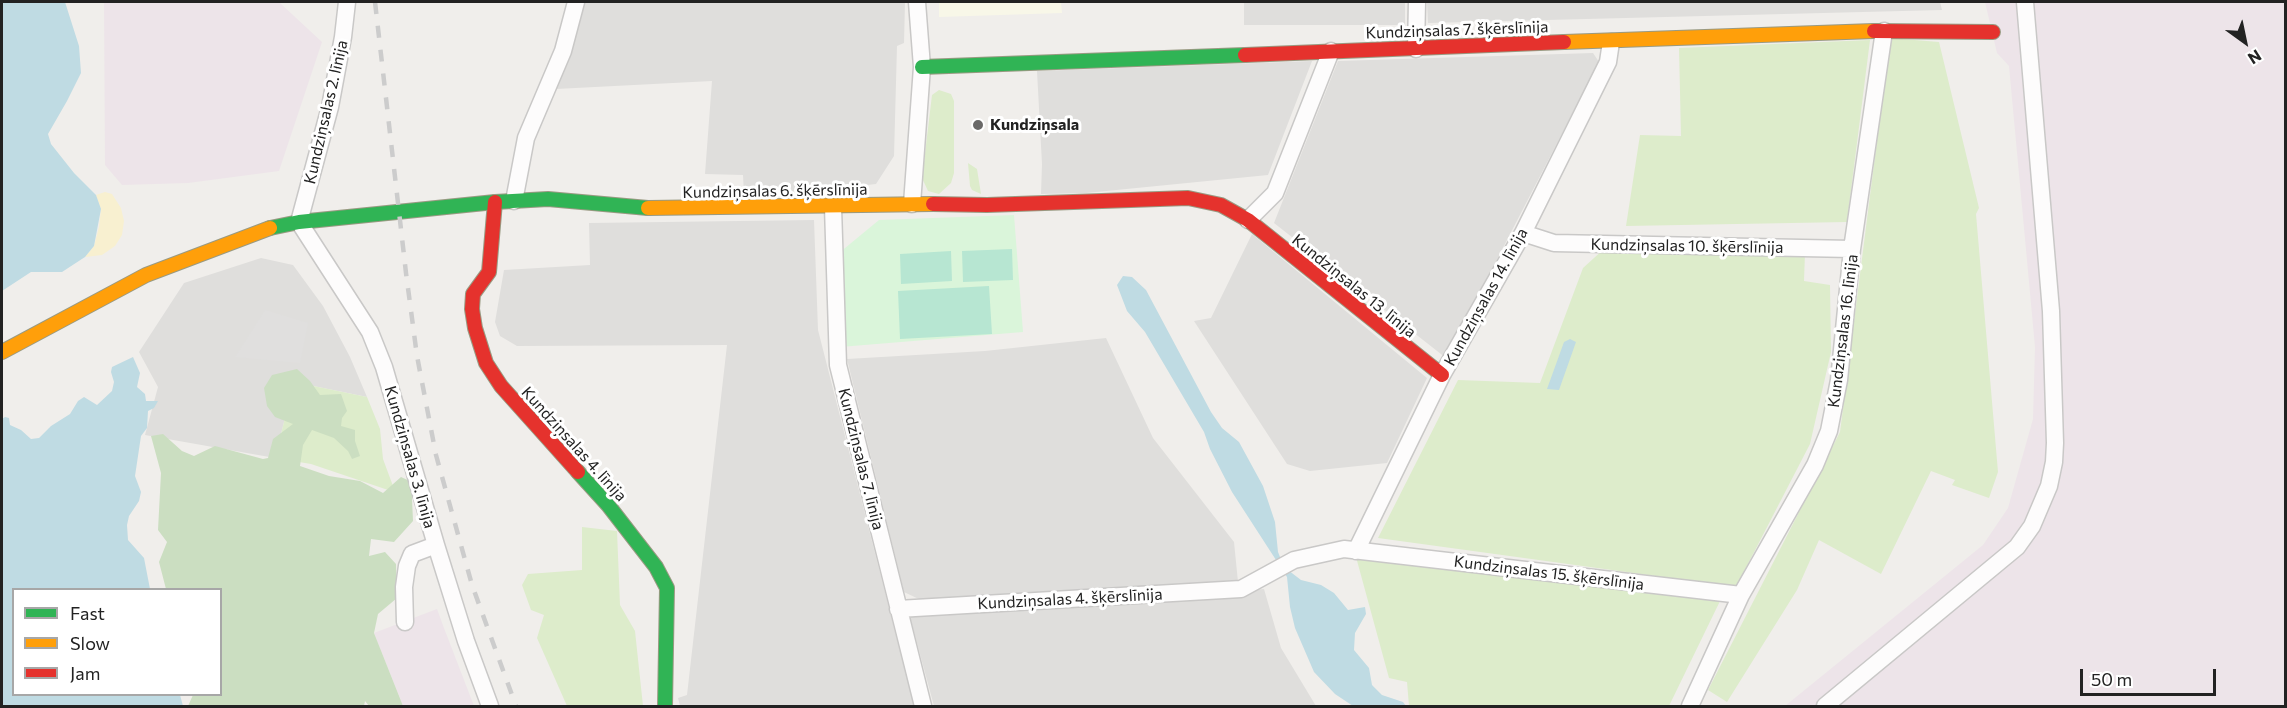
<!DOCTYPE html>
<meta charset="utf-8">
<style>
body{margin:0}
#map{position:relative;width:2287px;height:708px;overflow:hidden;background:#f0eeeb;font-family:Commissioner,sans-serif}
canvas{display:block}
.frame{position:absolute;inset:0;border:3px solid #222;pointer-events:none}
.legend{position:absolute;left:12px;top:588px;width:210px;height:108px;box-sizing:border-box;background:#fff;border:2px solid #a7a7a7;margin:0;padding:8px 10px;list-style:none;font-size:18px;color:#222}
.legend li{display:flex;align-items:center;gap:12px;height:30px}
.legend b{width:30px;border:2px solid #a7a7a7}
.north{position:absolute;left:2215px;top:12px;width:60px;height:60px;-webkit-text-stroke:4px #fff;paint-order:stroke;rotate:147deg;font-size:16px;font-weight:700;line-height:24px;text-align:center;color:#222}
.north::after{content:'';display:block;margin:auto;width:21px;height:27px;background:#222;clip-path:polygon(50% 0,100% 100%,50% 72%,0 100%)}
.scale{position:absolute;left:2080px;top:669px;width:136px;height:27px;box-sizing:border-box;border:3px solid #222;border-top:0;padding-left:8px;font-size:18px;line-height:21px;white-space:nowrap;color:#222;-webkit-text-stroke:4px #fff;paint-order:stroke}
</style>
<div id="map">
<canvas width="2287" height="708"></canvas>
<div class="frame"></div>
<ul class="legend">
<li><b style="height:8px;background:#30b455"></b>Fast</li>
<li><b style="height:8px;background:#ff9f0a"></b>Slow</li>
<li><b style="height:8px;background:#e5322d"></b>Jam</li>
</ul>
<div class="north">N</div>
<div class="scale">50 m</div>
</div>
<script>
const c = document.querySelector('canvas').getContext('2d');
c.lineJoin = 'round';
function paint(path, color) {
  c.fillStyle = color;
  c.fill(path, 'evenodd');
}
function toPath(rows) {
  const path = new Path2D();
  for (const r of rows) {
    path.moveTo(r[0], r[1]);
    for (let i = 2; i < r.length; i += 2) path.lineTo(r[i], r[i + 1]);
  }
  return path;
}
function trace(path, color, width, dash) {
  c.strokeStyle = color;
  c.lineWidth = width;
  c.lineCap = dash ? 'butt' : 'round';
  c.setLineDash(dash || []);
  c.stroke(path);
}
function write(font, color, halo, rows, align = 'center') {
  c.font = font + ' Commissioner,sans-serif';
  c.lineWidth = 6;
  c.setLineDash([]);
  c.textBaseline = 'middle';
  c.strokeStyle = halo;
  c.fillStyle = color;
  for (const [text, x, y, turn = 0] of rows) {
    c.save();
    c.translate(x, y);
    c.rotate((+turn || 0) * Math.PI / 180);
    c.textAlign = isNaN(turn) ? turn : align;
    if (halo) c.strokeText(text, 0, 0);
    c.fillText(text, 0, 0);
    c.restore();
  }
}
const residential = toPath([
 [584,2,905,2,904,43,897,46,894,156,876,184,790,194,744,194,743,175,705,174,712,81,556,89],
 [1244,2,1405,2,1405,25,1244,25],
 [1427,2,1940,2,1942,10,1428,23],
 [1593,53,1599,62,1446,358,1274,223,1338,61],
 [1312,61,1268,175,1086,193,1041,194,1042,164,1037,71],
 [814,220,818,330,914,706,680,706,678,698,687,695,727,345,517,346,500,336,495,322,504,270,590,265,589,223],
 [1252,234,1427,378,1387,463,1310,471,1287,464,1194,321,1211,318],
 [261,258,293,265,323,306,350,357,367,397,294,382,275,458,145,435,158,387,139,352,184,283],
 [1106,338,1153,438,1234,542,1238,582,925,602,904,592,847,359,985,351],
 [1264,589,1281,648,1316,706,934,706,910,617]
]);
const industrial = toPath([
 [104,2,280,2,280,3,322,42,279,171,188,183,122,185,105,165],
 [1985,2,2285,2,2285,706,1785,706,1983,545,2008,508,2033,419,2035,347,2009,66,1997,53],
 [437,609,444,628,474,706,403,706,374,633]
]);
const education = toPath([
 [939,2,1061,2,1062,13,939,17]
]);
const grass = toPath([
 [1890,38,1939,42,1979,208,1976,214,1998,472,1989,498,1952,485,1955,480,1931,471,1881,574,1819,540,1797,590,1727,702,1708,690,1840,432],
 [1870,40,1847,222,1626,226,1640,135,1681,136,1679,48],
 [939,90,951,94,954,101,954,173,951,183,939,194,928,191,922,178,932,95],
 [968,163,977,169,981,194,972,190,970,186],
 [1605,248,1805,253,1804,281,1830,285,1831,352,1810,444,1736,587,1378,538,1458,380,1540,383,1583,268],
 [294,382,367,397,380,429,383,459,393,486,391,491,311,464,275,458],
 [582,527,617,531,620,605,635,631,643,706,567,706,537,638,544,615,531,610,522,585,528,574,582,570],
 [1356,557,1721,599,1669,706,1409,706,1407,682,1389,678]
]);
const forest = toPath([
 [297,369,310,381,320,395,341,394,347,411,342,418,341,426,355,430,355,441,360,456,352,459,348,451,334,438,312,430,303,445,300,466,329,476,360,481,383,493,401,477,414,483,412,499,413,521,394,542,371,539,369,556,385,552,396,564,397,598,378,614,374,633,403,706,369,706,365,701,364,706,188,706,193,695,220,694,220,590,166,589,159,562,167,542,158,530,161,473,151,436,163,434,182,451,194,456,215,446,263,459,268,458,273,439,293,424,275,417,267,406,264,388,272,375]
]);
const sand = toPath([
 [105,192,112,194,121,208,124,221,122,235,115,246,102,255,85,257,94,246,99,227,101,209,96,195]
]);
const park = toPath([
 [1014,215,1023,332,840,347,839,253,879,220]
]);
const pitch = toPath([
 [1012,249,1013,280,963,282,962,251],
 [951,251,952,281,901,284,900,254],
 [989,286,992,334,900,339,898,291]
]);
const parking = toPath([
 [265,310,308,323,300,363,235,357]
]);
const water = toPath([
 [2,2,65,2,79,46,81,73,67,101,48,134,51,144,74,173,96,195,101,209,94,246,85,257,62,272,31,272,2,291],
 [1123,276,1132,277,1146,290,1211,412,1222,428,1239,442,1263,486,1275,522,1278,552,1284,567,1301,580,1321,585,1334,593,1348,610,1365,607,1366,614,1355,633,1354,650,1369,668,1372,685,1382,695,1403,702,1406,706,1353,706,1335,694,1314,672,1295,628,1290,607,1287,577,1232,492,1210,449,1204,432,1145,332,1127,311,1117,285],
 [1570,339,1576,342,1559,390,1547,389,1564,342],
 [133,357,140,373,137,387,145,394,146,401,158,401,154,408,148,411,147,428,141,436,135,476,141,492,139,501,129,516,127,525,128,540,144,558,150,589,14,590,14,694,180,695,183,706,2,706,2,419,5,417,9,418,10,425,21,430,31,439,39,438,51,426,70,414,78,401,84,397,97,405,112,391,114,382,111,372,112,367]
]);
const street = toPath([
 [347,2,343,37,330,107,299,222,370,332,384,367,436,545,466,641,490,706],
 [1416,49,1417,2],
 [514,201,526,138,563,51,576,2],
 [912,204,922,67,917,2],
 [833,207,838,365,923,706],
 [1248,220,1275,193,1331,51],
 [1523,233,1554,243,1852,249],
 [1356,551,1442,375,1523,233,1608,62,1611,42],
 [898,609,1241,589,1294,560,1344,549,1741,595],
 [405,622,404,587,407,566,412,554,436,545],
 [1690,706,1741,595,1815,465,1829,431,1839,380,1852,249,1884,31],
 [1825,706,2017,547,2032,526,2049,486,2054,462,2055,443,2051,311,2025,2]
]);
const fast = toPath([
 [922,67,1245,55],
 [270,228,299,222,495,202,548,199,648,208],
 [578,472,608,505,656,567,667,588,665,706]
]);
const slow = toPath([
 [1564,42,1874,31],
 [648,208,933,204],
 [2,352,146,275,270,228]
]);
const jam = toPath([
 [1874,31,1993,32],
 [1245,55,1564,42],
 [495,202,489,272,473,294,472,309,475,328,486,363,501,386,578,472],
 [933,204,987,205,1188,198,1221,205,1248,220,1442,375]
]);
const rail = toPath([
 [375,2,406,273,417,356,436,455,472,585,516,706]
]);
const markers = [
 [978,125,6,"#6a6968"]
];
const streetNames = [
 ["Kundziņsalas 7. šķērslīnija",1457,30,-2],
 ["Kundziņsalas 2. līnija",326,112,-77],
 ["Kundziņsalas 6. šķērslīnija",775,191,-1],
 ["Kundziņsalas 10. šķērslīnija",1687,246,1],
 ["Kundziņsalas 13. līnija",1354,286,39],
 ["Kundziņsalas 14. līnija",1486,297,-61],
 ["Kundziņsalas 16. līnija",1843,331,-83],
 ["Kundziņsalas 4. līnija",574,444,48],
 ["Kundziņsalas 3. līnija",410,457,74],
 ["Kundziņsalas 7. līnija",861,459,76],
 ["Kundziņsalas 15. šķērslīnija",1549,573,7],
 ["Kundziņsalas 4. šķērslīnija",1070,599,-3]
];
const poiNames = [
 ["Kundziņsala",990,125]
];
paint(residential, '#dfdedc');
paint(industrial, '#ede4e9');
paint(education, '#f8f7e8');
paint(grass, '#ddeccb');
paint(forest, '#cbdec1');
paint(sand, '#f8f0d0');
paint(park, '#daf5da');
paint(pitch, '#b7e6d2');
paint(parking, '#e0dfde');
paint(water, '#bfdbe3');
trace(street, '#c9c8c7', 19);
trace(fast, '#999a82', 16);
trace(slow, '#999a82', 16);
trace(jam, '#999a82', 16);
trace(street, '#fdfcfc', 16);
trace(fast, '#30b455', 14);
trace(slow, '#ff9f0a', 14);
trace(jam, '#e5322d', 14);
trace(rail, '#ccc', 4.5, [12, 12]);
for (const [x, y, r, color] of markers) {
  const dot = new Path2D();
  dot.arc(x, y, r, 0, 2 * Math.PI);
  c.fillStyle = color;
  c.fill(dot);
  trace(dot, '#fff', 2);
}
write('16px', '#222', '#fff', streetNames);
write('bold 16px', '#222', '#fff', poiNames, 'left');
</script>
